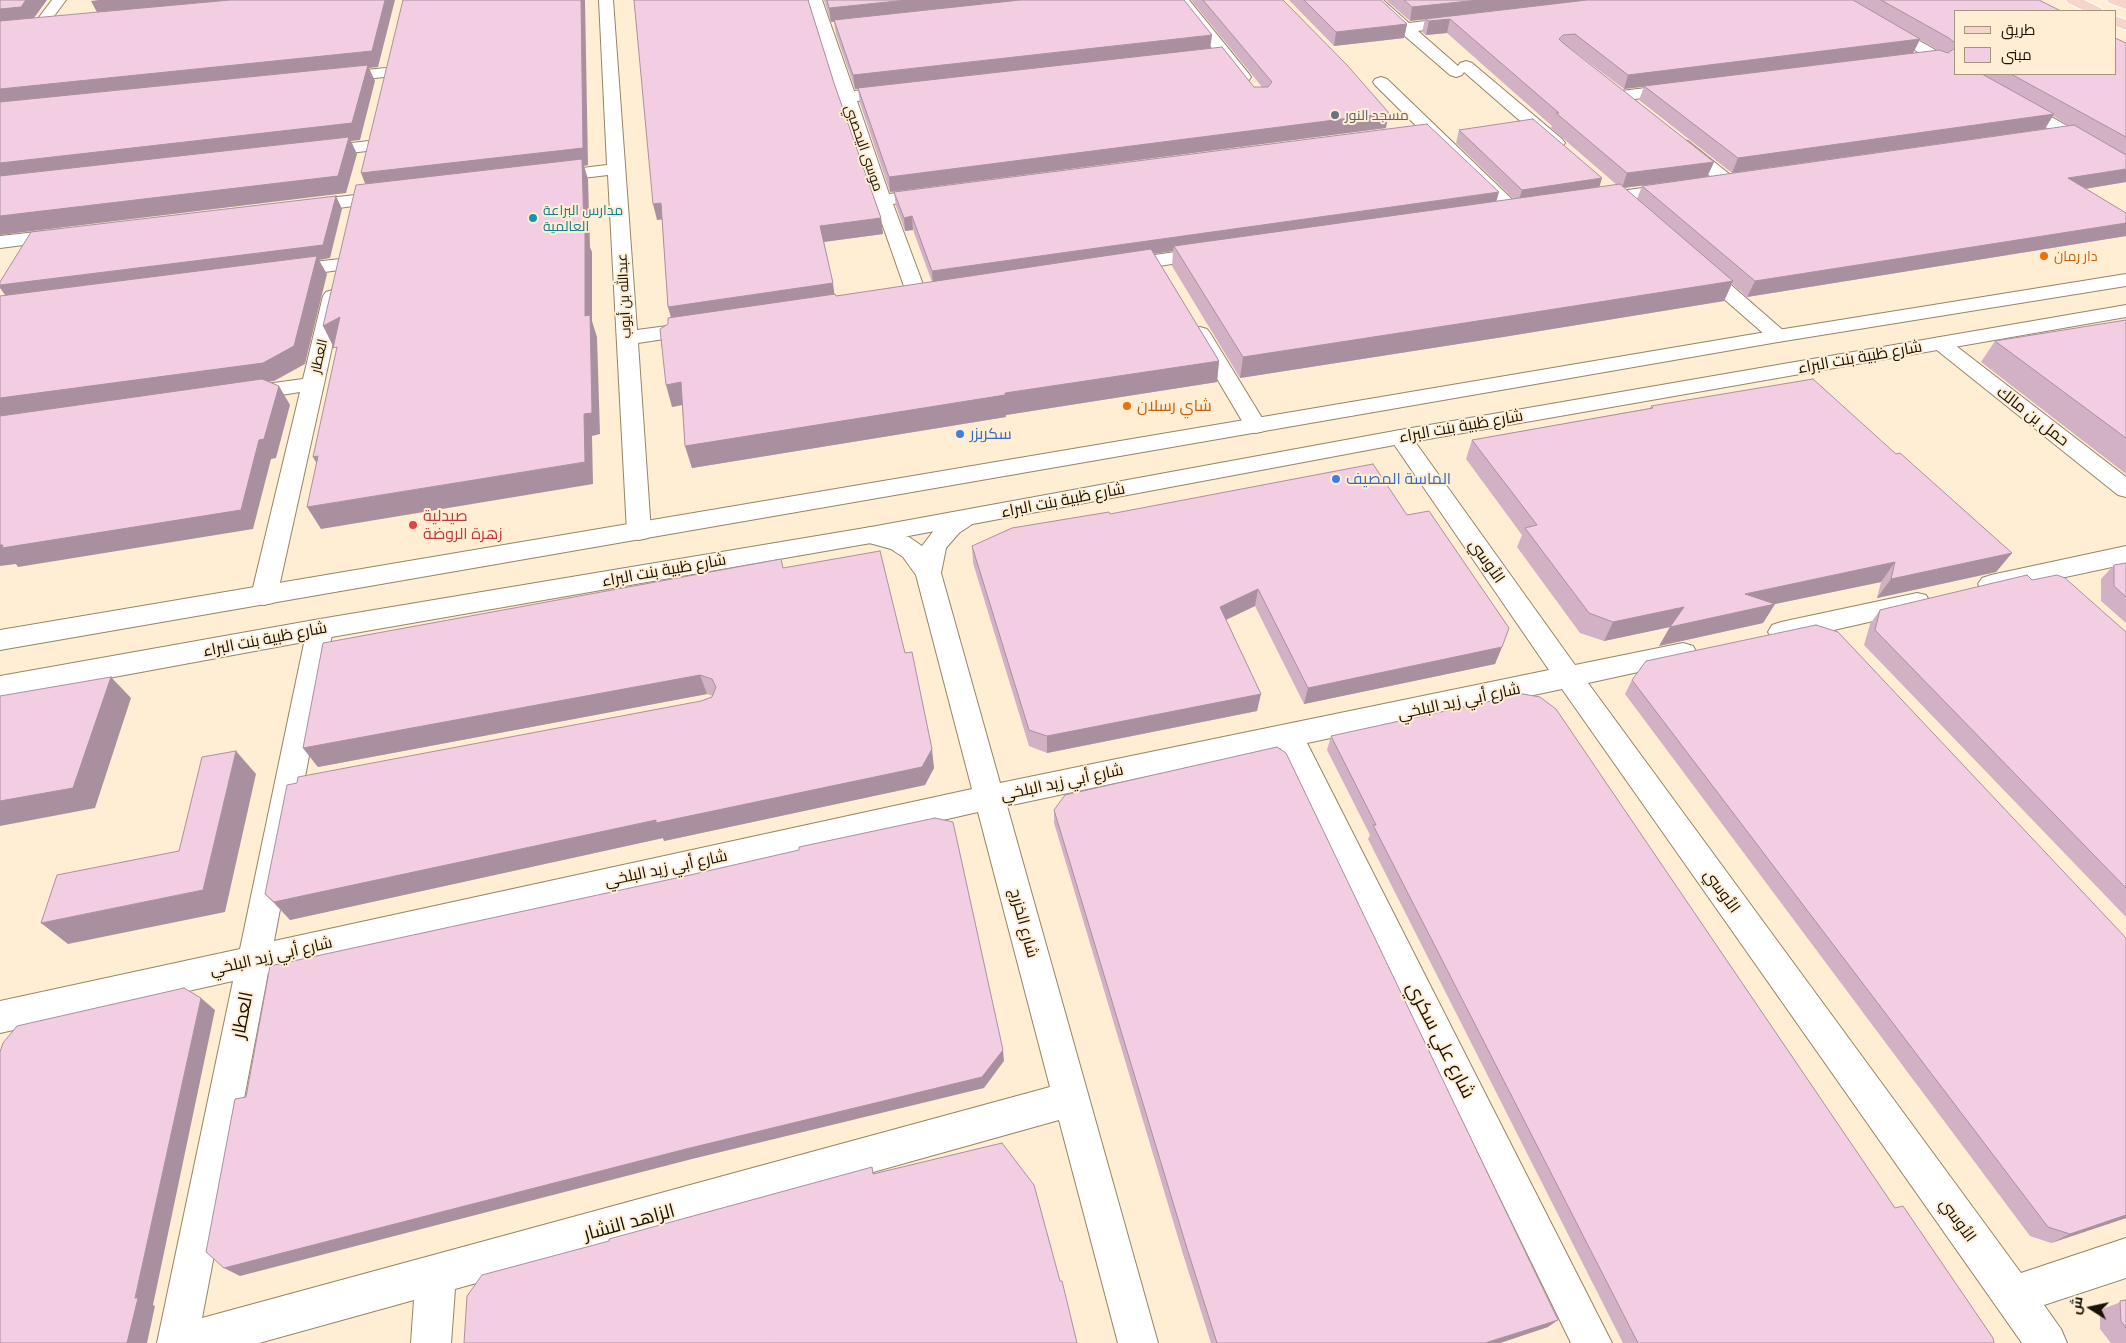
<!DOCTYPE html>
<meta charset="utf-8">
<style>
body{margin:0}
#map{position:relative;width:2126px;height:1343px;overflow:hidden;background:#ffeed3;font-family:Ubuntu,Cairo,sans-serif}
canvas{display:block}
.legend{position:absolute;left:1954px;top:10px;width:162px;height:65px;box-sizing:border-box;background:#ffeed3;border:1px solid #a39681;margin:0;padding:6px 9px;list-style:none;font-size:15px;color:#181106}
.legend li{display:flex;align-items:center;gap:10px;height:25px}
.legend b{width:25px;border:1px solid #a39681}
.north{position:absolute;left:2066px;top:1283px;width:50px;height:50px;-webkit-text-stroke:4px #ffeed3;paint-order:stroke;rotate:280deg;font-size:14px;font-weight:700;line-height:20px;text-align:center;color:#181106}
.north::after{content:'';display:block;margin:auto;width:18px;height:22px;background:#181106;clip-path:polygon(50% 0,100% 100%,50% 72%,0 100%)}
</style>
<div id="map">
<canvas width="2126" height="1343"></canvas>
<ul class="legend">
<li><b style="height:6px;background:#f6d4c9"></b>طريق</li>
<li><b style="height:14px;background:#f3cee3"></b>مبنى</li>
</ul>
<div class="north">ش</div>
</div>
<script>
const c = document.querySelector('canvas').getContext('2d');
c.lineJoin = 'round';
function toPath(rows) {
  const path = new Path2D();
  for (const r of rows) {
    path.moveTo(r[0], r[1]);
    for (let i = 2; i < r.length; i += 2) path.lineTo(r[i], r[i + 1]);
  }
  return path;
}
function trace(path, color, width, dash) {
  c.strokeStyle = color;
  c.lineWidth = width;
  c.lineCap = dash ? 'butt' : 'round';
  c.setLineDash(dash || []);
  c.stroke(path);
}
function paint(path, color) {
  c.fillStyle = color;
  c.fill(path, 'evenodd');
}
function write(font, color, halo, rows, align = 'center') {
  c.font = font + ' Ubuntu,Cairo,sans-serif';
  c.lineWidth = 4;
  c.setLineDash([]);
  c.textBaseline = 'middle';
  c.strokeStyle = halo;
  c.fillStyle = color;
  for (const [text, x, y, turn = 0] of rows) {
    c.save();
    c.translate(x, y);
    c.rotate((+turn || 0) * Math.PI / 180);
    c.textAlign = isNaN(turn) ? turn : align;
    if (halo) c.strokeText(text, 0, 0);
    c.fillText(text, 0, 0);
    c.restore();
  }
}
const minor = toPath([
 [52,0,66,0,43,31,33,31,31,28,52,0],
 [599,0,613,0,637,330,697,322,704,324,707,328,704,332,697,334,638,343,651,532,648,538,639,540,630,538,627,532,608,175,549,182,543,181,540,177,543,173,549,172,607,165,599,0],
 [808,0,822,0,854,91,895,87,901,89,903,92,901,95,895,97,857,101,889,194,932,188,938,189,941,193,938,197,932,198,893,204,927,295,924,299,917,301,910,299,907,295,838,97,808,0],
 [1174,0,1189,0,1249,74,1251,77,1249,80,1237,80,1174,0],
 [1367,0,1383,0,1409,23,1460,17,1465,18,1467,21,1465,24,1418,31,1458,66,1460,63,1466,61,1472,63,1562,139,1565,143,1562,147,1556,148,1550,147,1464,72,1462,75,1456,77,1450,75,1399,31,1367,0],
 [1830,0,1847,0,1955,61,1955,73,1832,3,1830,0],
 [386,68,392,70,394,73,392,76,335,83,329,81,327,78,329,75,335,73,386,68],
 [1956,74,1975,74,2126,159,2126,171,2120,170,1958,77,1956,74],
 [1381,77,1387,79,1519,206,1521,210,1519,214,1512,216,1505,214,1375,85,1373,82,1375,79,1381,77],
 [1679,84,1685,86,1687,89,1685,92,1621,101,1615,99,1613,96,1615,93,1621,91,1679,84],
 [1682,140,1688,141,1733,177,1736,181,1733,185,1727,186,1721,185,1676,149,1673,145,1676,141,1682,140],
 [369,141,375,142,378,146,375,150,316,157,310,156,307,152,310,148,316,147,369,141],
 [1677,183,1683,184,1686,188,1683,192,1593,205,1587,204,1584,200,1587,196,1593,195,1677,183],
 [390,191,396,192,399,196,396,200,303,213,297,211,294,207,297,203,303,201,390,191],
 [64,229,71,231,73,235,71,239,0,248,0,236,64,229],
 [1209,247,1216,249,1219,253,1216,257,1121,272,1114,270,1111,266,1114,262,1121,260,1209,247],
 [340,259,347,261,350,265,347,269,287,277,280,275,277,271,280,267,287,265,340,259],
 [1700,262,1707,264,1785,332,1788,336,1785,340,1778,342,1771,340,1693,272,1690,268,1693,264,1700,262],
 [333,290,340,292,343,296,324,384,277,596,273,603,264,605,255,603,251,596,300,392,244,401,236,399,233,394,236,389,244,387,303,379,323,296,326,292,333,290],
 [1200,327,1207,329,1210,333,1267,426,1264,431,1256,433,1248,431,1245,426,1190,333,1193,329,1200,327],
 [1940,337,1947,339,2126,477,2126,497,2118,495,1933,347,1929,343,1933,339,1940,337],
 [1400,430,1408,432,1575,665,1683,643,1693,646,1697,653,1693,660,1588,683,2021,1273,2126,1238,2126,1278,2044,1305,2061,1329,2067,1343,2022,1343,1562,689,1307,743,1612,1343,1571,1343,1280,748,1007,806,1158,1343,1118,1343,1059,1120,455,1289,451,1343,411,1343,414,1300,259,1343,157,1343,233,981,0,1033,0,1001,240,949,307,629,311,622,320,619,329,622,333,629,274,941,972,789,916,575,903,557,891,549,862,541,859,535,862,529,871,527,909,537,922,546,941,521,953,513,962,511,971,513,974,519,971,525,959,533,946,548,941,573,1000,783,1549,670,1389,437,1392,432,1400,430],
 [978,812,1050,1087,202,1318,268,973,978,812],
 [2126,546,2126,564,1991,593,1982,590,1978,584,1982,578,1991,575,2126,546],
 [1917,593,1926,595,1930,602,1926,609,1781,642,1772,639,1768,632,1772,625,1781,622,1917,593]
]);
const tertiary = toPath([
 [2126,274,2126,286,1778,342,0,650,0,630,1778,330,2126,274],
 [2126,305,2126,317,1400,444,871,543,320,639,0,698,0,676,320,619,871,527,1400,430,2126,305]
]);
const primary = toPath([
 [2066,0,2084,0,2101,8,2103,11,2085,11,2068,3,2066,0],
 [2107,0,2126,0,2126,9,2109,3,2107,0],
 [2115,16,2126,20,2126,30,2115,26,2115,16]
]);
const wall = toPath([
 [824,0,1184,0,1211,48,1254,87,1262,87,1191,0,1283,0,1386,128,890,192,860,103,858,89,855,89,836,34,834,22,831,22],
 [1289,0,1381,0,1407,24,1404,38,1334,46],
 [1386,0,2039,0,1955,11,1955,74,2115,74,2126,43,2126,182,2086,189,2126,213,2126,236,1747,297,1732,284,1724,301,1503,337,1240,378,1172,266,1173,251,1154,254,1219,361,1217,382,1006,415,1006,417,692,468,685,446,682,405,672,407,668,324,671,318,668,307,662,219,657,220,834,83,881,218,883,234,824,242,834,295,836,296,932,282,913,230,905,231,896,206,894,192,1496,201,1514,199,1456,143,1459,130,1599,187,1617,185,1551,128,1552,126,1447,33,1426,35,1422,32,1425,19,1410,21],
 [1920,40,1938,50,1913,53],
 [1570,49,1571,49,1624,89,1644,87,1639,100,1732,173,2053,116,2069,126,1642,186,1637,199,1624,188,1707,177,1714,162],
 [2126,320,2126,474,1981,362,1995,341],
 [1651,406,1896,454,2012,553,1996,572,1877,598,1881,582,1775,604,1763,623,1659,646,1670,627,1604,641,1580,633,1517,547,1522,535,1466,459,1472,440,1650,408],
 [1110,514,1407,515,1502,647,1495,664,1304,704,1255,606,1226,620,1257,711,1047,753,1029,746,973,563,972,546],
 [781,559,783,568,905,653,934,768,925,785,664,841,663,838,290,920,265,894,701,701,712,697,713,696,707,694,318,767,303,748],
 [2126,563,2126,623,2101,601,2101,579,2114,565],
 [2032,580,2126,632,2126,917,1864,645,1870,624,1880,610],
 [1632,680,2126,1218,2051,1243,2030,1236,1625,694],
 [1331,736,1895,1208,1994,1343,1623,1343,1368,839,1370,835,1327,750],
 [1054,810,1548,1327,1500,1343,1211,1343,1182,1251,1054,823],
 [2126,1300,2126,1343,2111,1343,2100,1329,2100,1310]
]);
const shadedWall = toPath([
 [26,0,47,0,31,22,0,26,0,9],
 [99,0,276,0,99,16,91,1],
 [385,0,395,0,378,67,369,68,375,81,360,140,351,141,357,154,346,193,0,235,0,89],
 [581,0,585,0,588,165,584,166,588,179,590,247,592,252,592,321,597,337,600,434,592,436,593,484,321,529,307,507,585,462,368,191,361,173],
 [907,0,1035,0,831,22,829,8],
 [1478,0,1595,0,1410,21,1412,7],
 [1450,19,1447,33,1426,35,1429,21],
 [1407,24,1404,38,1334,46,1336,32],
 [1212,35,1210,50,855,89,853,75],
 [1920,39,1913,53,1624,89,1628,75],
 [1389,113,1386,128,890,192,889,177],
 [2054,114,2045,129,1732,173,1738,158],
 [1714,162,1707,177,1622,188,1627,173],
 [2126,169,2126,182,2058,193,2068,178],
 [1602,178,1598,192,1518,203,1522,190],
 [1499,192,1495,206,1174,246,1173,251,933,285,932,271],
 [336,196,342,209,330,258,319,260,327,274,305,364,274,381,0,419,0,398,8,299,0,288,0,285],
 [661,203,665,219,657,220,653,204],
 [912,216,913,230,905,231,904,218],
 [881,218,883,234,823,242,820,226],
 [2126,223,2126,236,1747,297,1755,281],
 [1733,281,1724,301,1503,337,1240,378,1243,357],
 [833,283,835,299,673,323,668,307],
 [340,317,334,348,323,326],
 [1219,361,1217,382,1006,415,1006,417,692,468,685,446,1005,393],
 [681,382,687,404,672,407,666,385],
 [279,386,290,405,276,458,271,459,253,529,18,567,16,564,0,566,0,545,259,440],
 [318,456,326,479,313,457],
 [2012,553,1996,572,1877,598,1891,579],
 [1895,562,1881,582,1775,604,1763,623,1659,646,1670,627,1604,641,1613,622],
 [1258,589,1255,606,1217,624,1220,607],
 [1502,647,1495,664,1304,704,1308,688],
 [700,675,707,694,318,767,303,748],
 [111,677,131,698,95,808,0,826,0,801],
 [1261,694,1257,711,1047,753,1047,736],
 [932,749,934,768,925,785,664,841,663,838,290,920,274,902],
 [236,751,256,774,225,912,68,944,41,923,203,890],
 [201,998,215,1010,153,1305,155,1306,147,1343,127,1343,135,1298],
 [1003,1050,1004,1061,984,1088,692,1159,240,1276,224,1268],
 [2126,1215,2126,1218,2051,1243,2070,1234],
 [1558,1320,1548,1327,1500,1343,1485,1343]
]);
const building = toPath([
 [0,0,26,0,21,7,0,9,0,0],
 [230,0,385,0,372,51,0,89,0,21,230,0],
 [403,0,581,0,583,148,361,173,403,0],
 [634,0,808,0,834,83,881,218,820,226,833,283,668,307,661,203,653,204,634,0],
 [827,0,907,0,829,8,827,0],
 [1020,0,1184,0,1212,35,853,75,834,20,1020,0],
 [1203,0,1283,0,1347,65,1389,113,889,177,858,88,1222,47,1254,87,1268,87,1272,82,1203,0],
 [1304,0,1381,0,1407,24,1336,32,1304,0],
 [1404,0,1478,0,1412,7,1404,0],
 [1587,0,1853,0,1920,39,1628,75,1575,34,1563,35,1559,39,1563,43,1714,162,1627,173,1556,113,1559,113,1450,19,1429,21,1425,19,1587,0],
 [1881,0,2039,0,2061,11,1955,11,1955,43,1949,38,1881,0],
 [2115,38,2126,43,2126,137,2011,74,2115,74,2115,38],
 [1955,48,1955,74,1982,74,2054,114,1738,158,1644,86,1939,50,1948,53,1955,48],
 [368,65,352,123,0,163,0,102,368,65],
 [1533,119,1602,178,1522,190,1459,130,1533,119],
 [1427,124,1499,192,932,271,912,216,904,218,894,192,1427,124],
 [2074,125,2126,155,2126,169,2068,178,2126,213,2126,223,1755,281,1642,186,2074,125],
 [349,137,338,176,0,216,0,176,349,137],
 [582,159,584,231,585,231,585,316,590,315,592,413,584,414,585,462,307,507,318,456,313,457,337,347,333,348,340,317,323,326,356,185,582,159],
 [1620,184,1733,281,1510,316,1243,357,1174,246,1620,184],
 [336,196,323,245,0,285,0,282,31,232,336,196],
 [1151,249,1219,361,1005,393,1005,395,685,446,681,382,666,385,660,329,668,324,668,318,835,294,836,296,1151,249],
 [317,256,294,346,263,363,0,398,0,296,317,256],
 [2126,320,2126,438,1995,341,2126,320],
 [262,379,279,386,264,439,259,440,241,510,2,548,3,545,0,545,0,416,262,379],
 [1813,379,1896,454,1900,453,2012,553,1891,579,1895,562,1745,594,1775,604,1670,627,1684,607,1613,622,1589,613,1525,528,1537,525,1472,440,1653,408,1651,406,1813,379],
 [1373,464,1407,515,1429,511,1509,628,1502,647,1308,688,1258,589,1220,607,1261,694,1047,736,1029,730,972,546,1012,528,1109,512,1110,514,1373,464],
 [880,551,905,653,912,652,932,749,922,767,656,823,656,820,274,902,265,894,287,785,297,783,298,777,701,701,712,697,716,687,712,679,700,675,303,748,323,643,781,559,783,568,880,551],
 [2126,563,2126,597,2114,586,2114,565,2126,563],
 [2027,575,2032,580,2057,575,2065,578,2126,632,2126,888,1875,630,1880,610,2027,575],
 [1816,625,1838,632,2126,938,2126,1215,2070,1234,2048,1227,1632,680,1646,661,1816,625],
 [111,677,73,788,0,801,0,696,111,677],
 [1523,694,1540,697,1556,709,1895,1208,1903,1206,1993,1338,1994,1343,1638,1343,1373,825,1376,825,1331,736,1523,694],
 [1277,747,1286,753,1558,1320,1485,1343,1217,1343,1185,1242,1054,810,1065,795,1277,747],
 [236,751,203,890,41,923,57,875,179,851,202,757,236,751],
 [935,818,953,822,1003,1050,982,1077,686,1149,224,1268,206,1252,235,1099,246,1097,270,966,690,875,799,850,799,847,935,818],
 [184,988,201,998,135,1298,138,1298,127,1343,0,1343,0,1052,3,1043,17,1026,184,988],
 [1002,1143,1034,1185,1060,1281,1062,1281,1077,1343,464,1343,467,1296,482,1275,609,1241,609,1239,872,1167,873,1174,1002,1143],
 [2126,1300,2126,1328,2121,1321,2120,1301,2126,1300]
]);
const markers = [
 [1335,115,5,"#6b7280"],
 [533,218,5,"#0f9aa8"],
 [2044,256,5,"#e8710a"],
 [1127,406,5,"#e8710a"],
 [960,434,5,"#3f7fe0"],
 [1336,479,5,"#3f7fe0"],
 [413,525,5,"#e0444e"]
];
const farWorshipnames = [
 ["مسجد النور",1345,115]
];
const farStreetnames = [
 ["موسى اليحصبي",864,148,71],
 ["عبدالله بن أيوب",624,296,-93],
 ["العطار",319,356,-77]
];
const farCulturenames = [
 ["مدارس البراعة",543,210],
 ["العالمية",543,226]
];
const farFoodnames = [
 ["دار رمان",2054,256]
];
const streetNames = [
 ["شارع ظبية بنت البراء",1860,357,-10],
 ["حمل بن مالك",2033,416,38],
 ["شارع ظبية بنت البراء",1461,426,-10],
 ["شارع ظبية بنت البراء",1063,500,-11],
 ["الأوسي",1487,561,55],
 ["شارع ظبية بنت البراء",664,570,-10],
 ["شارع ظبية بنت البراء",265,639,-11],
 ["شارع أبي زيد البلخي",1459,701,-12],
 ["شارع أبي زيد البلخي",1062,782,-12],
 ["شارع أبي زيد البلخي",666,868,-12],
 ["الأوسي",1722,891,54],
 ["شارع الخزرج",1024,923,75],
 ["شارع أبي زيد البلخي",271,956,-13],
 ["الأوسي",1958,1220,54]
];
const foodNames = [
 ["شاي رسلان",1137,406]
];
const shopNames = [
 ["سكربزر",970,434],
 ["الماسة المصيف",1346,479]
];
const healthNames = [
 ["صيدلية",423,516],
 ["زهرة الروضة",423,534]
];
const nearStreetnames = [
 ["العطار",242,1015,-79],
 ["شارع علي سكري",1441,1040,63],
 ["الزاهد النشار",629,1222,-15]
];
trace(minor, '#978465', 2);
trace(tertiary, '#978465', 2);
trace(primary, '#fff', 2);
paint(minor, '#fff');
paint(tertiary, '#fff');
paint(primary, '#f6d4c9');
paint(wall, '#d1b1c3');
paint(shadedWall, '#aa909f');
paint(building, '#f3cee3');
trace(building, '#aa909f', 1);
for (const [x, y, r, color] of markers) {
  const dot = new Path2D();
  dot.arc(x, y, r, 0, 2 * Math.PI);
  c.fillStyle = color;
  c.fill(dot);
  trace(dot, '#ffeed3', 2);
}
write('14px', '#5b616d', '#ffeed3', farWorshipnames, 'left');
write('14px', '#181106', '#ffeed3', farStreetnames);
write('14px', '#0d838f', '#ffeed3', farCulturenames, 'left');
write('14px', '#c56008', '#ffeed3', farFoodnames, 'left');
write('16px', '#181106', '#ffeed3', streetNames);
write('16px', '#c56008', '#ffeed3', foodNames, 'left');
write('16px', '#366cbe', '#ffeed3', shopNames, 'left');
write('16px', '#be3a42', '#ffeed3', healthNames, 'left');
write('19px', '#181106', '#ffeed3', nearStreetnames);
</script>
